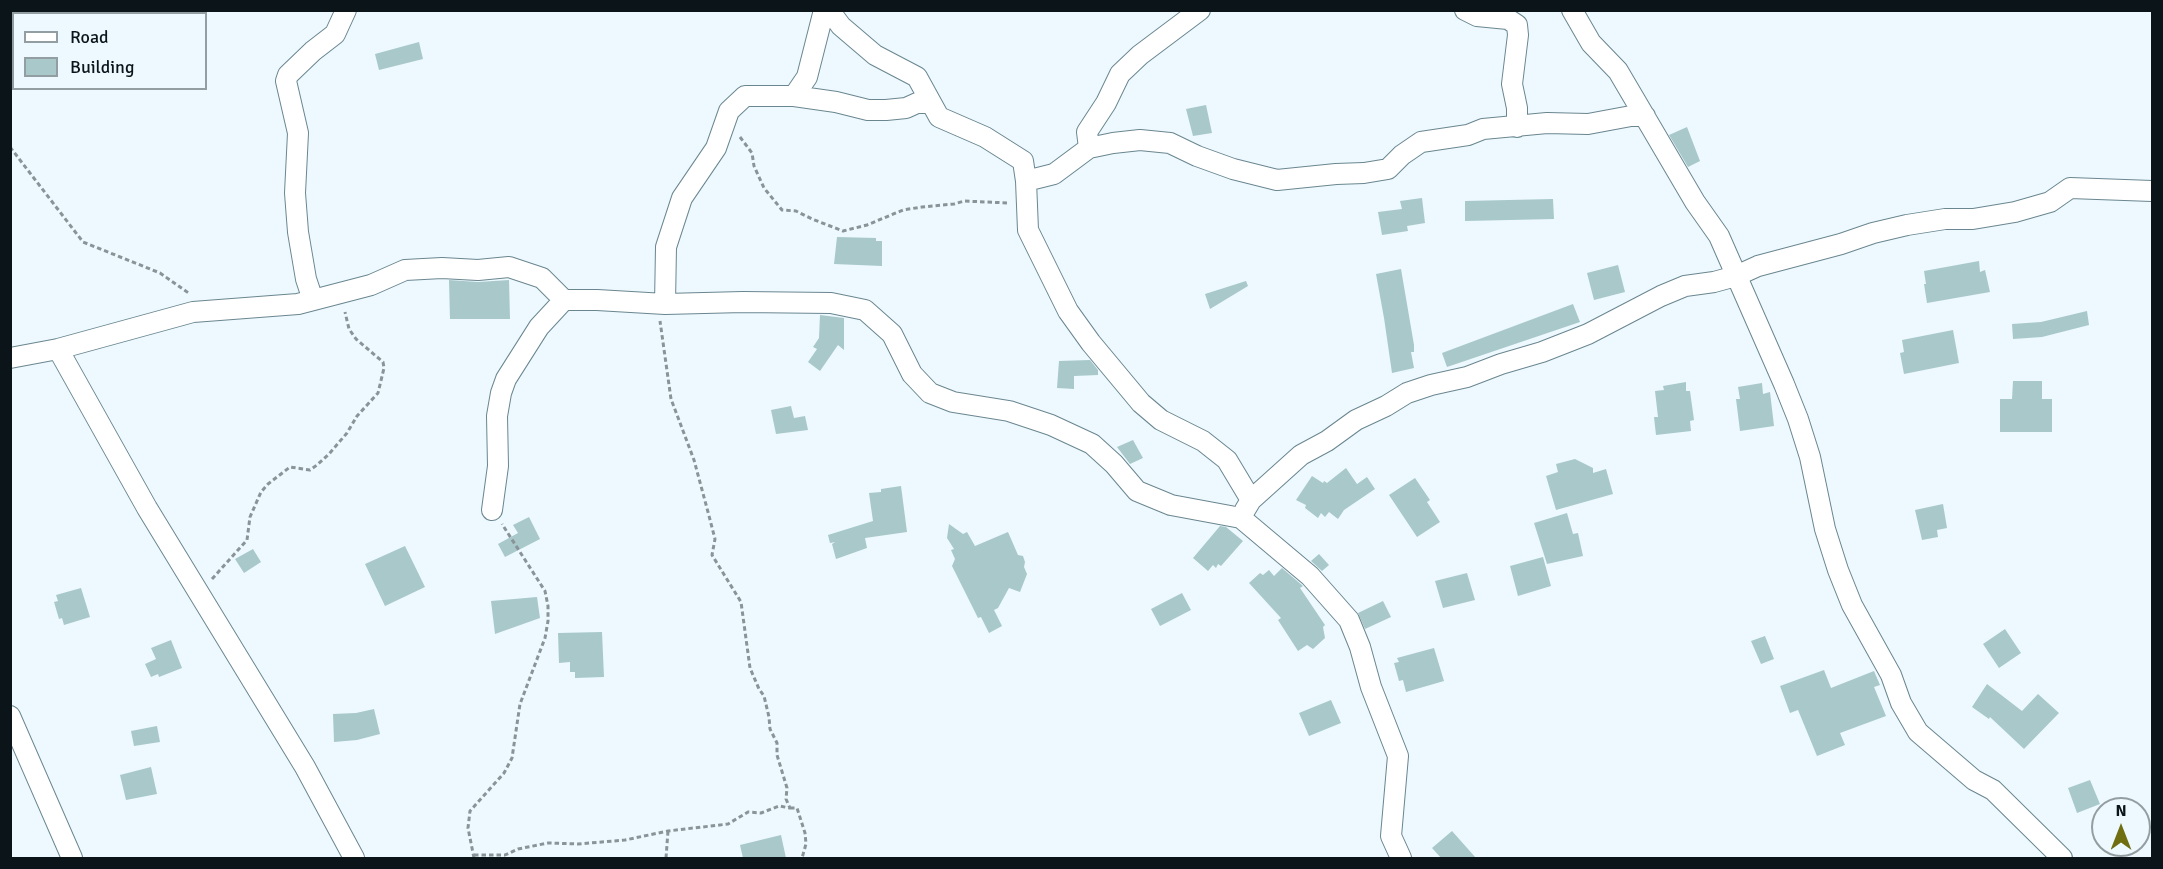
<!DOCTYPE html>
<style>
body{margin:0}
#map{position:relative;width:2163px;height:869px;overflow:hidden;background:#edf9fe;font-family:Signika,sans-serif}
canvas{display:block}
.frame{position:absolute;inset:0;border:12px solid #0b1519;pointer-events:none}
.legend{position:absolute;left:12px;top:12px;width:195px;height:78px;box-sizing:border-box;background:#edf9fe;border:2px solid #939ea2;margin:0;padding:8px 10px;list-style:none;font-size:18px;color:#0b1519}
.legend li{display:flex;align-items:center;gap:12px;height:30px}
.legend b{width:30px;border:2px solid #939ea2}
.north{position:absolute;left:2091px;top:797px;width:60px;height:60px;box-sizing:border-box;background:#edf9fe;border:2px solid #939ea2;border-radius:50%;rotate:0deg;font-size:16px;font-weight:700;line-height:24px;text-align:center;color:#0b1519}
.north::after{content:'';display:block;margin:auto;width:21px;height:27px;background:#6f6f11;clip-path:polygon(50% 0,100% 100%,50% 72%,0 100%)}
</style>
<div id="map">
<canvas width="2163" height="869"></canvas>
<div class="frame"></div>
<ul class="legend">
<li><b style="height:8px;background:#fff"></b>Road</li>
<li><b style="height:16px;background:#a8c8ca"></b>Building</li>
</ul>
<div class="north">N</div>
</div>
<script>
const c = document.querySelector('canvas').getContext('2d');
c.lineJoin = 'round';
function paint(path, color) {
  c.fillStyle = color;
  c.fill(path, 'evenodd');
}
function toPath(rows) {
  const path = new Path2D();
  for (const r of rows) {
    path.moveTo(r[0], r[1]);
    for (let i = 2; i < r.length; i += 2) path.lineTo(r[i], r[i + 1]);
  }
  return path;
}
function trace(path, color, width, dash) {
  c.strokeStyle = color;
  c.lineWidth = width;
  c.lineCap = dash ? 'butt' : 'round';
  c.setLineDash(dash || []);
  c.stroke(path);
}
const building = toPath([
 [419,42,423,59,379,70,375,54],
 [1206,105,1212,133,1193,136,1186,109],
 [1687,127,1700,161,1688,167,1669,135],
 [1422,198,1425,223,1407,226,1408,231,1382,235,1378,212,1402,209,1400,201],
 [1553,199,1554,219,1465,221,1465,201],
 [837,237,876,238,876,241,882,241,882,266,834,264],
 [1979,261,1980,272,1985,270,1990,292,1927,303,1924,284,1926,284,1924,271],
 [1618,265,1625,292,1594,300,1587,273],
 [1401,269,1414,345,1414,352,1411,352,1414,368,1392,373,1384,318,1376,274],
 [449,280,478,282,509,280,510,319,450,319],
 [1246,281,1248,286,1210,309,1205,294],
 [1573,304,1580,322,1447,367,1442,353],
 [2087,311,2089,325,2042,337,2013,339,2012,324,2041,322],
 [820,315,844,318,844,350,838,345,820,371,808,362,817,349,813,347,819,338],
 [1953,330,1959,363,1904,374,1900,353,1904,352,1902,340],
 [1090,360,1098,370,1098,375,1074,376,1074,389,1057,388,1059,361],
 [2013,381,2042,381,2042,399,2052,399,2052,432,2000,432,2000,399,2012,399],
 [1686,382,1686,391,1690,391,1694,420,1690,421,1691,431,1656,435,1654,417,1658,417,1655,391,1664,390,1663,386],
 [1762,383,1763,394,1770,392,1774,426,1740,431,1736,399,1740,399,1738,387],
 [791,406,794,418,805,416,808,430,776,434,771,410],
 [1133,440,1143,458,1130,464,1117,447],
 [1575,459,1593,468,1593,473,1606,469,1613,494,1556,510,1546,476,1558,472,1556,464],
 [1346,468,1357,484,1367,477,1375,489,1344,510,1338,519,1329,512,1325,517,1321,513,1318,518,1305,508,1306,505,1296,500,1312,476,1323,483,1324,481,1327,483],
 [1415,478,1430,500,1427,502,1440,522,1417,537,1389,495],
 [901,486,907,532,865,538,867,548,836,559,832,544,835,542,830,543,828,535,873,521,869,493,881,492,881,489],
 [1943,504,1947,528,1937,530,1938,537,1922,540,1915,510],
 [1567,513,1573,534,1578,533,1583,556,1547,564,1534,523],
 [529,517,540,539,505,557,498,544,518,533,513,525],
 [949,524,963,534,967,532,975,546,1008,532,1018,555,1023,556,1025,562,1024,567,1027,574,1020,592,1009,588,998,608,994,610,1002,626,989,633,981,617,978,618,952,566,955,559,951,550,954,549,947,538],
 [1220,526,1226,527,1243,541,1221,566,1218,564,1216,568,1213,565,1208,571,1193,558],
 [405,546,425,587,385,606,365,564],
 [253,549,261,562,244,573,235,559],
 [1319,554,1329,565,1322,571,1311,561],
 [1543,557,1551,586,1518,596,1510,566],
 [1282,568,1303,586,1300,588,1325,625,1323,627,1325,638,1313,649,1307,645,1298,651,1278,620,1281,618,1249,583,1260,573,1263,575,1269,570,1274,576],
 [1467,573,1475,600,1443,608,1435,581],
 [81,588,90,617,64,625,62,618,59,619,54,602,58,601,56,595],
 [1182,593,1191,610,1160,626,1151,609],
 [537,597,540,618,495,634,491,601],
 [1383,601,1391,617,1365,629,1358,613],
 [2005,629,2021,653,1999,668,1983,644],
 [602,632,604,677,575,678,575,672,570,672,570,662,559,663,558,633],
 [1765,636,1774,659,1761,664,1751,641],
 [171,640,182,668,159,677,158,674,151,677,145,664,156,659,151,648],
 [1434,648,1444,681,1406,692,1403,680,1399,681,1394,663,1399,662,1397,658],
 [1824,670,1831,688,1874,671,1880,685,1874,687,1886,716,1840,733,1845,745,1817,756,1798,710,1790,713,1780,686],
 [1987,684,2022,711,2038,694,2059,713,2024,749,1990,717,1989,719,1972,707],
 [1331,700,1341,723,1309,736,1299,713],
 [374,709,380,734,357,740,334,742,333,714,356,713],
 [157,726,160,742,134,746,131,731],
 [151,767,157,794,126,800,120,775],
 [2090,780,2100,804,2077,813,2068,788],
 [1452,831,1476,858,1441,858,1432,848],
 [781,835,786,858,743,858,740,845]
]);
const path = toPath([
 [740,137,752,153,754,166,764,188,782,210,796,211,812,219,843,231,867,225,903,210,922,207,954,204,964,201,1008,203],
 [10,147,83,242,160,273,190,294],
 [212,579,247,540,250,517,261,492,268,484,290,467,310,470,317,465,329,454,347,433,357,416,378,393,384,368,383,362,356,339,349,329,345,312],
 [790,808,797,808,805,833,806,844,802,858],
 [474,855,505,855,518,849,548,843,578,844,625,840,668,831,728,824,748,812,761,813,779,806,790,808,786,799,787,788,777,755,777,743,770,729,769,717,764,696,759,689,750,668,741,602,712,555,715,539,708,512,694,460,671,399,660,321],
 [474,858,468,828,470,811,504,773,512,758,520,704,545,638,548,621,548,606,545,591,502,524],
 [666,858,668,831]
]);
const minor = toPath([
 [829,10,841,26,875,55,917,77,939,117,985,137,1023,161,1026,181,1028,230,1068,311,1091,343,1141,403,1161,420,1203,441,1227,460,1251,500,1245,510],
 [1465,10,1477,16,1508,19,1517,25,1518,35,1512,84,1517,108,1517,127],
 [1572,10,1591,43,1618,71,1695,202,1719,236,1784,384,1798,419,1810,457,1825,529,1838,570,1852,605,1891,675,1901,703,1918,732,1974,780,1993,790,2062,858],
 [794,96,836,102,868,110,886,110,906,108,917,103,931,103],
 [1089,148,1087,132,1106,103,1120,74,1140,55,1200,10],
 [1026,181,1054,174,1089,148,1113,143,1140,140,1170,143,1197,156,1233,169,1277,180,1336,174,1364,173,1388,169,1402,155,1421,142,1468,135,1483,129,1547,123,1588,124,1631,116,1645,116],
 [310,300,310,291,306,279,298,232,295,193,298,133,286,81,288,75,313,51,335,34,346,10],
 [665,304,666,247,682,198,716,148,729,111,745,96,794,96,807,77,824,10],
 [58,349,147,508,305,767,354,858],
 [10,358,58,349,193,312,298,304,371,285,405,270,442,268,478,270,509,267,542,278,564,300,597,300,665,304,743,302,831,303,865,310,892,334,912,374,930,393,953,402,1009,411,1051,425,1092,444,1114,464,1137,491,1171,505,1241,518,1310,576,1349,620,1360,647,1371,687,1398,756,1391,836,1401,858],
 [1251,500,1301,455,1327,441,1356,420,1386,406,1407,393,1431,385,1467,377,1501,364,1542,352,1588,334,1661,296,1685,286,1714,282,1736,276,1758,266,1841,244,1873,233,1907,225,1945,219,1973,219,2015,212,2050,202,2070,188,2152,191],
 [492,510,498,466,497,416,501,393,506,379,539,327,564,300],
 [10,716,72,858]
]);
paint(building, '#a8c8ca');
trace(minor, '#6a8690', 22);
trace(path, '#899498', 3, [4.5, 3]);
trace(minor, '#fff', 20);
</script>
